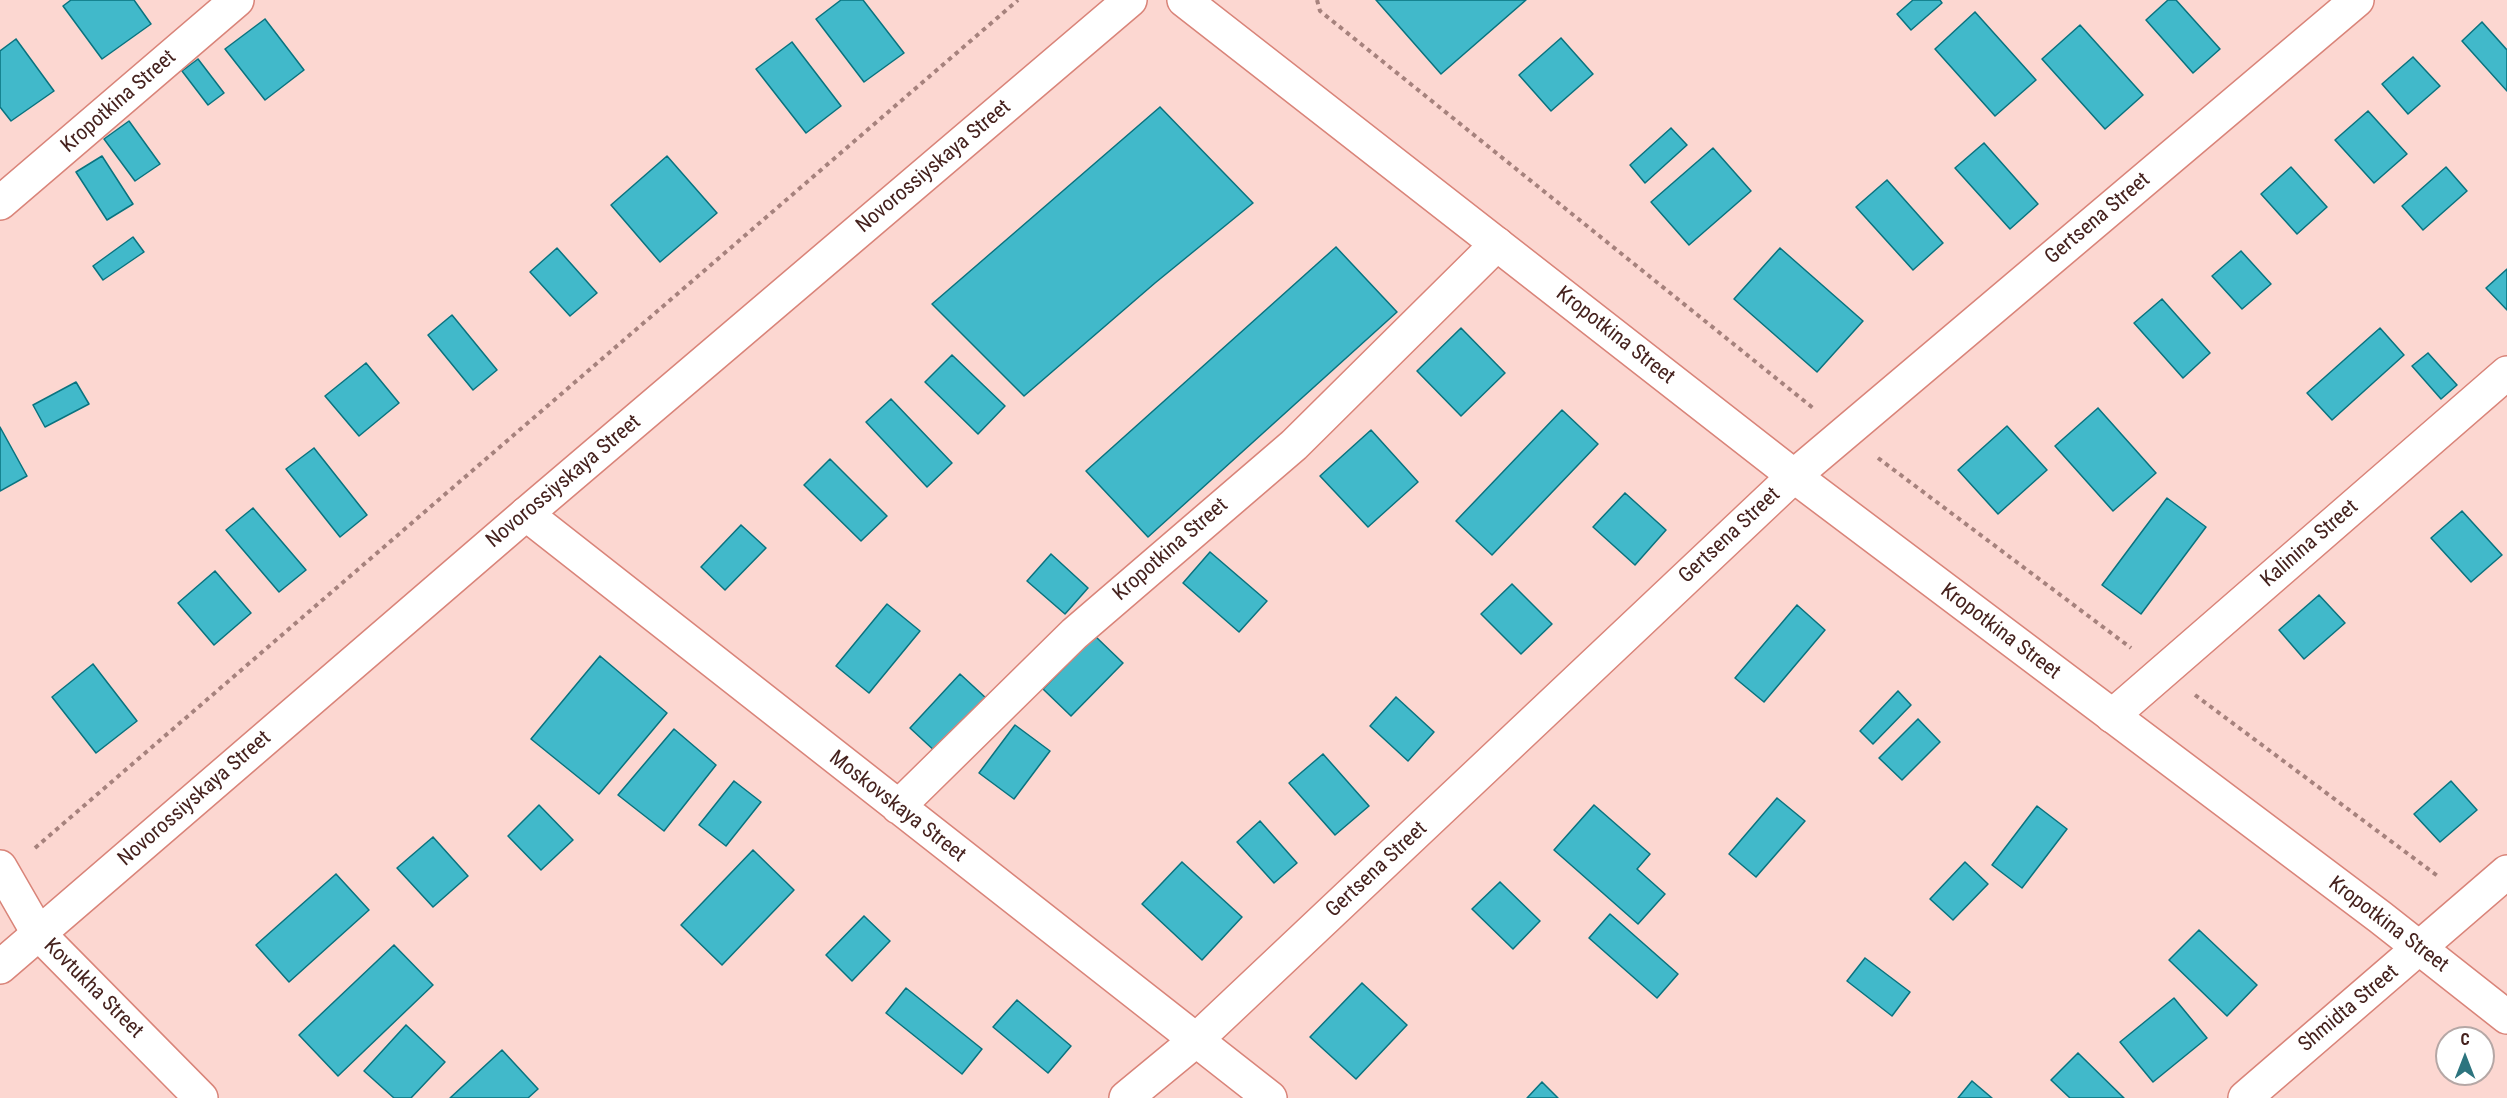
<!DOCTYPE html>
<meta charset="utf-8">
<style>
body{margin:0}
#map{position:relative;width:2507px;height:1098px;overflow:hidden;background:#fcd7d1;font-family:"Roboto Condensed",sans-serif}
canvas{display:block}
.north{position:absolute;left:2435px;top:1026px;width:60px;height:60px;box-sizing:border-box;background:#fff;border:2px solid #b5a7a5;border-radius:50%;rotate:0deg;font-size:16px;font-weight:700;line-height:24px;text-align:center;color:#45221e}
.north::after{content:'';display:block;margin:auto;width:21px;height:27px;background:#2c747e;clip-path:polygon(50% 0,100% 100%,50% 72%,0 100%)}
</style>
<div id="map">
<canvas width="2507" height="1098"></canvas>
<div class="north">С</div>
</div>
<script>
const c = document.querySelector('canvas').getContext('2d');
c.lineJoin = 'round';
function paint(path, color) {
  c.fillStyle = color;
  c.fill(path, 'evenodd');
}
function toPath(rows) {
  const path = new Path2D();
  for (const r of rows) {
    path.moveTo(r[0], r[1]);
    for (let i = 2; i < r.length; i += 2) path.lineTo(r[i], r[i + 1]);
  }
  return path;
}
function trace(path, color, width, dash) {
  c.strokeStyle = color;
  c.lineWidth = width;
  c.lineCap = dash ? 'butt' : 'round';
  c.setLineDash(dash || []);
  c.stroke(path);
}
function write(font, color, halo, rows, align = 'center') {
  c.font = font + ' "Roboto Condensed",sans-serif';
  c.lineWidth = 4.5;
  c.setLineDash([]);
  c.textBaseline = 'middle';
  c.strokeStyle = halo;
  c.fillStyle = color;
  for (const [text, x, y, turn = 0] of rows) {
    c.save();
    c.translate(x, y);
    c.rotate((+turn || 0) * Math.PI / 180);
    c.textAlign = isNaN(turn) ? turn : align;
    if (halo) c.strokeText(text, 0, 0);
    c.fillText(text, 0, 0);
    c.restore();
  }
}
const building = toPath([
 [71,0,134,0,151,24,102,59,63,6,71,0],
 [841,0,863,0,904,53,864,82,816,19,841,0],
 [1376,0,1526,0,1441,74,1376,0],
 [1913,0,1940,0,1942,3,1911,30,1897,14,1913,0],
 [2168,0,2176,0,2220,49,2193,73,2146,20,2168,0],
 [1975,12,2036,80,1995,116,1935,49,1975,12],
 [265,19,304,70,265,100,225,49,265,19],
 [2482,22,2507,50,2507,91,2462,41,2482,22],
 [2080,25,2143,95,2105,129,2042,59,2080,25],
 [1561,38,1593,74,1551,111,1519,75,1561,38],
 [16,39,54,91,11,121,0,107,0,51,16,39],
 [792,42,841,106,806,133,756,69,792,42],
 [2413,57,2440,86,2408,114,2382,84,2413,57],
 [198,59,224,93,208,105,182,71,198,59],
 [1160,107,1253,203,1155,283,1024,396,932,304,1160,107],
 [2368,111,2407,154,2374,183,2335,140,2368,111],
 [129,121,160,164,135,181,104,139,129,121],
 [1671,128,1687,145,1645,183,1630,165,1671,128],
 [1984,143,2038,204,2010,229,1955,168,1984,143],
 [1713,148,1751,191,1689,245,1651,202,1713,148],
 [102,156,133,204,107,220,76,172,102,156],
 [667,156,717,213,660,262,611,205,667,156],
 [2291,167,2327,207,2297,234,2261,194,2291,167],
 [2446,167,2467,191,2423,230,2402,206,2446,167],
 [1887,180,1943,243,1913,270,1856,207,1887,180],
 [133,237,144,252,103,280,93,266,133,237],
 [1336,247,1397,312,1148,537,1086,471,1336,247],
 [557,248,597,293,570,316,530,272,557,248],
 [1780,248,1863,321,1817,372,1734,299,1780,248],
 [2241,251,2271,284,2242,309,2212,276,2241,251],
 [2507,269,2507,310,2486,288,2507,269],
 [2162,299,2210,353,2183,378,2134,323,2162,299],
 [452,315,497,370,473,390,428,335,452,315],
 [1461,328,1505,373,1461,416,1417,371,1461,328],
 [2380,328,2404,355,2332,420,2307,393,2380,328],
 [2428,353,2457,385,2441,399,2412,366,2428,353],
 [952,355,1005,406,978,434,925,382,952,355],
 [366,363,399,403,359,436,325,396,366,363],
 [76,382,89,404,45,427,33,405,76,382],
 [891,399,952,463,927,487,866,422,891,399],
 [2098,408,2156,473,2113,511,2055,446,2098,408],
 [1562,410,1598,444,1492,555,1456,521,1562,410],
 [2007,426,2047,470,1998,514,1958,470,2007,426],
 [0,427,27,476,0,491,0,427],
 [1371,430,1418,482,1368,527,1320,476,1371,430],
 [314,448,367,515,340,537,286,469,314,448],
 [830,459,887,516,861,541,804,485,830,459],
 [1625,493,1666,530,1635,565,1593,527,1625,493],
 [2167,498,2206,527,2141,614,2102,585,2167,498],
 [253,508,306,570,279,592,226,530,253,508],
 [2462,511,2502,555,2471,582,2431,538,2462,511],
 [741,525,766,548,725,590,701,567,741,525],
 [1210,552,1267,601,1239,632,1183,583,1210,552],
 [1051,554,1088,588,1065,614,1027,581,1051,554],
 [215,571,251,613,214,645,178,603,215,571],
 [1512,584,1552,624,1521,654,1481,614,1512,584],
 [2319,595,2345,623,2304,659,2279,630,2319,595],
 [887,604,920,631,869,693,836,666,887,604],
 [1797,605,1825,630,1764,702,1735,678,1797,605],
 [1095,636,1123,663,1071,716,1043,689,1095,636],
 [600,656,667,713,599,794,531,739,600,656],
 [93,664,137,721,96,753,52,697,93,664],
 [960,674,987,699,937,753,910,728,960,674],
 [1898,691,1911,705,1873,744,1860,731,1898,691],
 [1396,697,1434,732,1408,761,1370,726,1396,697],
 [1918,719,1940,742,1902,780,1879,758,1918,719],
 [1015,725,1050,751,1014,799,979,773,1015,725],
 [674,729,716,765,664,831,618,795,674,729],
 [1323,754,1369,806,1335,835,1289,783,1323,754],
 [734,781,761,802,726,846,699,825,734,781],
 [2451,781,2477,810,2440,842,2414,814,2451,781],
 [1777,798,1805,821,1756,877,1729,854,1777,798],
 [539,805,573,840,541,870,508,836,539,805],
 [1594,805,1650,854,1637,869,1665,894,1638,924,1554,850,1594,805],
 [2037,806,2067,829,2022,888,1992,865,2037,806],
 [1260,821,1297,863,1274,883,1237,842,1260,821],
 [433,837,468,876,433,907,397,868,433,837],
 [753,850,794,890,722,965,681,925,753,850],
 [1182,862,1242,917,1202,960,1142,904,1182,862],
 [1965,862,1988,884,1953,920,1930,899,1965,862],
 [336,874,369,910,289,982,256,945,336,874],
 [1500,882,1540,921,1513,949,1472,909,1500,882],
 [1610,914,1678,974,1657,998,1589,938,1610,914],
 [864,916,890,941,852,981,826,955,864,916],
 [2199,930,2257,985,2227,1016,2169,960,2199,930],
 [394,945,433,985,338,1076,299,1035,394,945],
 [1865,958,1910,992,1892,1016,1847,981,1865,958],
 [1362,983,1407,1025,1356,1079,1310,1037,1362,983],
 [906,988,982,1049,962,1074,886,1013,906,988],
 [2174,998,2207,1038,2153,1082,2120,1042,2174,998],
 [1017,1000,1071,1046,1048,1073,993,1027,1017,1000],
 [406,1025,445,1062,411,1098,394,1098,364,1071,406,1025],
 [502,1050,538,1089,528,1098,450,1098,502,1050],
 [2078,1053,2124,1098,2070,1098,2051,1080,2078,1053],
 [1972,1081,1992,1098,1958,1098,1972,1081],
 [1542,1082,1558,1098,1527,1098,1542,1082]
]);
const path = toPath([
 [1317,0,1320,11,1813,408],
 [1878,458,2131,648],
 [2195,695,2439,877],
 [35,848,1018,0]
]);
const minor = toPath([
 [0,203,237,0],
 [526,514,1270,1098],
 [2112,716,2507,373],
 [898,807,1074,634,1294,445,1497,244],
 [0,867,38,933,201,1098],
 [1126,1098,1195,1041,1794,476,2357,0],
 [2245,1098,2507,872]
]);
const major = toPath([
 [1184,0,1794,476,2380,917,2507,1017],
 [0,967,526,514,1130,0]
]);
const streetNames = [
 ["Kropotkina Street",119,102,-41],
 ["Novorossiyskaya Street",934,167,-40],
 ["Gertsena Street",2098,219,-40],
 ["Kropotkina Street",1615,336,38],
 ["Novorossiyskaya Street",564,482,-40],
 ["Gertsena Street",1730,536,-43],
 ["Kalinina Street",2310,544,-41],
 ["Kropotkina Street",1171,550,-41],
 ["Kropotkina Street",2000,632,37],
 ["Novorossiyskaya Street",195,799,-41],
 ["Moskovskaya Street",897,807,38],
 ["Gertsena Street",1377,870,-43],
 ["Kropotkina Street",2388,925,37],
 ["Kovtukha Street",93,989,45],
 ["Shmidta Street",2349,1009,-40]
];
paint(building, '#41b9ca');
trace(building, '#09737f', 1.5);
trace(minor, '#d98479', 36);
trace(major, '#d98479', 36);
trace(path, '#a6827d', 4, [4.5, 4.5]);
trace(minor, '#fff', 33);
trace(major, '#fff', 33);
write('21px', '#45221e', '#fff', streetNames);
</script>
